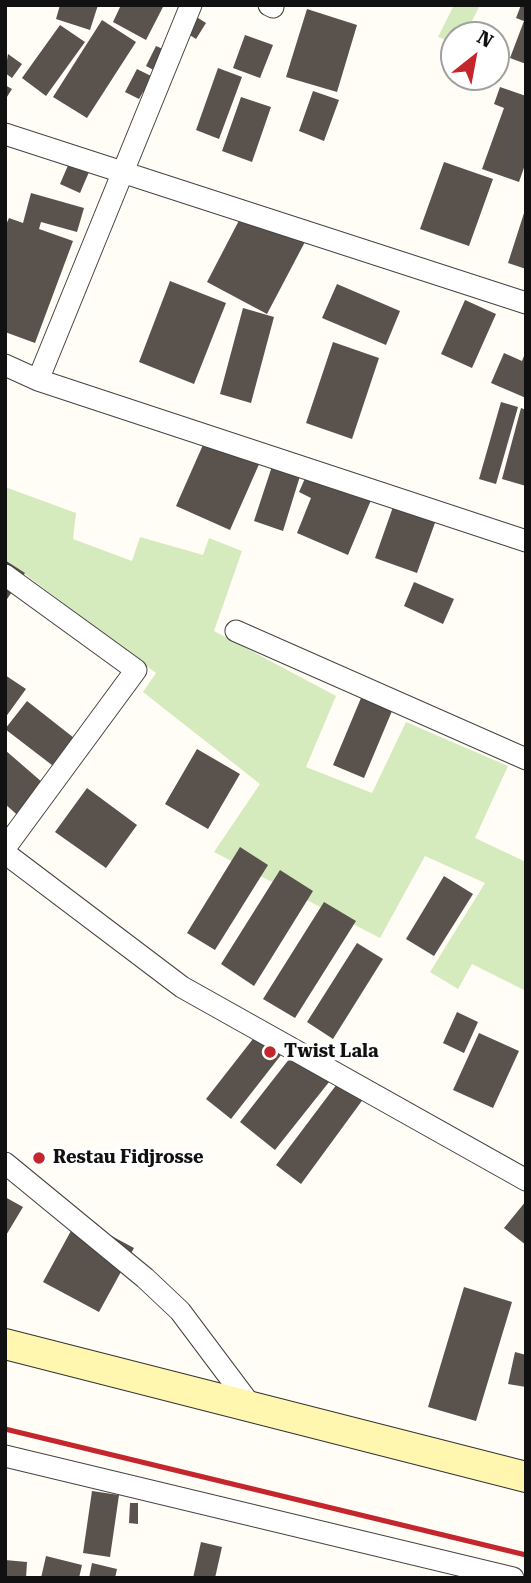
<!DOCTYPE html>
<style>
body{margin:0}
#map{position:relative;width:531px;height:1583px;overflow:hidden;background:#fffdf5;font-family:"Roboto Serif",serif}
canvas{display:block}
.frame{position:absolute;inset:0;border:7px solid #111;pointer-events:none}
.north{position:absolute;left:440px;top:21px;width:70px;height:70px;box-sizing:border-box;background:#fff;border:2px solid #a0a0a0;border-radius:50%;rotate:31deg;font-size:19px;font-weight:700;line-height:28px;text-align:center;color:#111}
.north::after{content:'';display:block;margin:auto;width:24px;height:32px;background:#c4262e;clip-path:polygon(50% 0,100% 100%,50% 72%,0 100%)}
</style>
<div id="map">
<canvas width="531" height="1583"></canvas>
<div class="frame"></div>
<div class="north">N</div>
</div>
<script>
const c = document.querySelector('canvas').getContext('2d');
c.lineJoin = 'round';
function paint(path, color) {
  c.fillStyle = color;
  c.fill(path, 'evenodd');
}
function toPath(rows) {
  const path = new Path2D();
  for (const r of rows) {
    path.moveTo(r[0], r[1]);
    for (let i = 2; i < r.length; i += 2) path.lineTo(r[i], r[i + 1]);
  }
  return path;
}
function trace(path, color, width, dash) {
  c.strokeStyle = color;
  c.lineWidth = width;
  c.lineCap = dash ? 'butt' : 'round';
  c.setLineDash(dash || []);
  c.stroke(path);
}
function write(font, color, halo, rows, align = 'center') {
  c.font = font + ' "Roboto Serif",serif';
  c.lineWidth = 7;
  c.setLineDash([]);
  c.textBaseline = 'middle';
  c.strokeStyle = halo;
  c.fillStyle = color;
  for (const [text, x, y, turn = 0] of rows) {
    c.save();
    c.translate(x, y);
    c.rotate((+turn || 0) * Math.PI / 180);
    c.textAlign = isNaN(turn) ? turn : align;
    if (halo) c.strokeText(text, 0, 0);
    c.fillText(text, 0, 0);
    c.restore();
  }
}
const green = toPath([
 [450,5,480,5,465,35,454,35,454,42,438,37,453,7],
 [5,487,76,513,73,539,132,561,140,537,203,555,209,538,242,551,214,631,336,696,306,767,372,793,406,722,508,766,475,838,526,862,526,991,472,964,458,989,430,972,485,883,425,856,380,938,214,852,260,784,143,692,156,673,5,559]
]);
const building = toPath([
 [60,5,98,5,90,30,56,19],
 [121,5,164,5,146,40,113,22],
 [521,5,526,5,526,64,510,58,524,21,516,18],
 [307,9,357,25,337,92,286,77],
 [195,16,206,23,196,39,185,32],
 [102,20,136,42,87,118,53,97],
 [60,25,85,42,46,96,22,78],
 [245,35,273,45,260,78,233,68],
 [156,46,172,53,161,74,146,66],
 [8,54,22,64,12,78,5,73],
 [218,68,242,77,219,139,196,130],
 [137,69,161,81,153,97,143,92,139,99,125,92],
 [5,85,12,89,5,100],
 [500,87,526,96,526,162,519,182,482,169,504,108,494,104],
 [313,91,339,100,324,141,299,131],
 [241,97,271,107,252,162,222,151],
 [444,162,493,179,469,246,420,229],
 [69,163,89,172,80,193,60,184],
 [31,193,84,208,77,232,41,222,39,229,73,241,35,343,5,332,5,227,9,218,23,223],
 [246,207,307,238,267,314,207,282],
 [525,210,526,211,526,269,508,263],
 [170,281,226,303,194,384,139,362],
 [337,284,400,311,386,345,322,318],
 [465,300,496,314,472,368,441,354],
 [243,308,274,317,251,403,220,394],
 [333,342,379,358,352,439,306,423],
 [526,351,526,398,491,383,504,353,522,361],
 [501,402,518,407,496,484,479,479],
 [521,408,526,410,526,486,502,479],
 [210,429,264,453,230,530,176,506],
 [277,451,305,460,283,531,254,521],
 [310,467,374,493,348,555,297,533,311,498,299,492],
 [394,504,436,520,417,573,375,558],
 [5,560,25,573,5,602],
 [414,582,454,599,443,624,404,606],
 [5,675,26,689,5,718],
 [361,698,392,711,364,778,333,765],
 [27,701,83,745,61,772,5,729],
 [197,749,240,774,208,829,165,804],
 [5,750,50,789,23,820,5,804],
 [87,788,137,825,106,868,55,832],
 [240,847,268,865,215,950,187,933],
 [280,870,313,891,254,986,221,964],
 [444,876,473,894,434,956,406,939],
 [324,902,356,921,295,1018,263,999],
 [357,943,383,959,333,1039,307,1022],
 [457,1012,478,1022,464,1053,443,1043],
 [479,1033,519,1051,493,1108,453,1090],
 [256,1035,281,1055,231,1119,206,1099],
 [297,1049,333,1077,275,1150,240,1122],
 [340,1080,364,1098,301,1184,276,1165],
 [5,1197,23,1207,5,1237],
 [526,1201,526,1245,504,1228],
 [78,1218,134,1248,99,1312,43,1282],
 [464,1287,512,1302,476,1421,428,1407],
 [515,1352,526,1355,526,1387,508,1384],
 [92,1491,119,1495,110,1557,83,1553],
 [130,1503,138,1503,138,1524,129,1523],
 [201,1542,222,1547,215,1578,193,1578],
 [46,1556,82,1565,79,1578,41,1578],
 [5,1560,27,1562,26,1578,5,1578],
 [92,1563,117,1569,115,1578,89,1578]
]);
const street = toPath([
 [269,5,273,7],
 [5,134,526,303],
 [5,365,38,380,526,541],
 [38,380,191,5],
 [5,575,136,670,5,848],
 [236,631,526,759],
 [5,853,182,987,526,1180],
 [5,1163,145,1278,180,1311,252,1407],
 [5,1456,513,1578]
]);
const secondary = toPath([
 [5,1344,526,1477]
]);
const rail = toPath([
 [5,1429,526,1555]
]);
const markers = [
 [270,1052,7,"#c4262e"],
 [39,1158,7,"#c4262e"]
];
const poiNames = [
 ["Twist Lala",284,1052],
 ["Restau Fidjrosse",53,1158]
];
paint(green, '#d5ebbd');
paint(building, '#5a524d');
trace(street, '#444', 23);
trace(secondary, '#333', 32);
trace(street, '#fff', 21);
trace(secondary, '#fff6b0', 30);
trace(rail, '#c4262e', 5);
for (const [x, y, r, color] of markers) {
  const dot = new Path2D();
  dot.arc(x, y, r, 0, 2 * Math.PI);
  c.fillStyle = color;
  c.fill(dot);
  trace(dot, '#fff', 2.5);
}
write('bold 18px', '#111', '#fff', poiNames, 'left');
</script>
